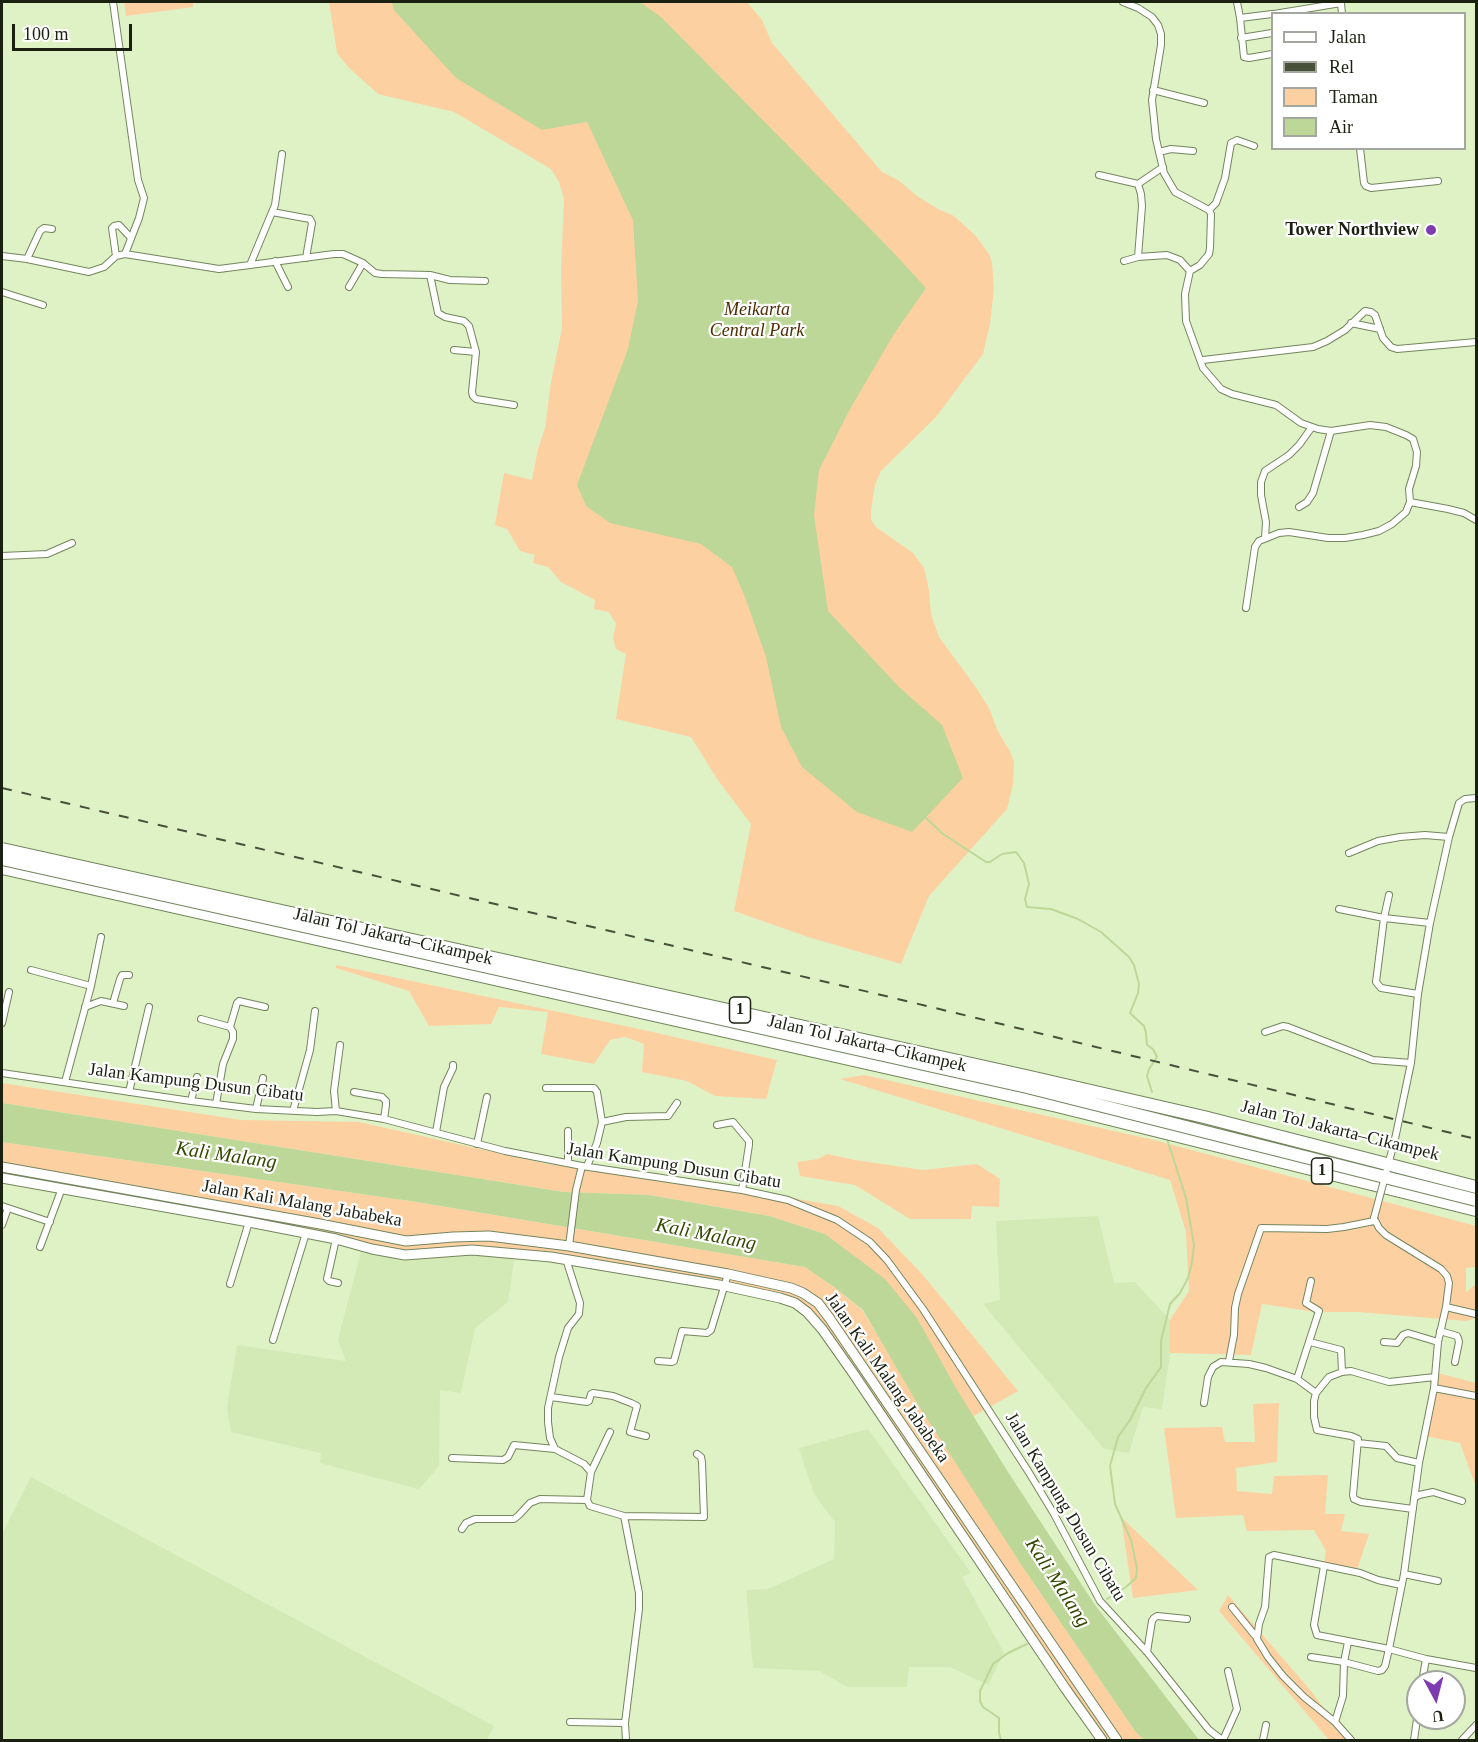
<!DOCTYPE html>
<meta charset="utf-8">
<style>
body{margin:0}
#map{position:relative;width:1478px;height:1742px;overflow:hidden;background:#dff2c6;font-family:"Times New Roman",serif}
canvas{display:block}
.frame{position:absolute;inset:0;border:3px solid #1b2111;pointer-events:none}
.legend{position:absolute;left:1271px;top:12px;width:195px;height:138px;box-sizing:border-box;background:#fff;border:2px solid #a4a6a0;margin:0;padding:8px 10px;list-style:none;font-size:18px;color:#1b2111}
.legend li{display:flex;align-items:center;gap:12px;height:30px}
.legend b{width:30px;border:2px solid #a4a6a0}
.north{position:absolute;left:1406px;top:1670px;width:60px;height:60px;box-sizing:border-box;background:#fff;border:2px solid #a4a6a0;border-radius:50%;rotate:173deg;font-size:16px;font-weight:700;line-height:24px;text-align:center;color:#1b2111}
.north::after{content:'';display:block;margin:auto;width:21px;height:27px;background:#7c3baf;clip-path:polygon(50% 0,100% 100%,50% 72%,0 100%)}
.scale{position:absolute;left:12px;top:24px;width:120px;height:27px;box-sizing:border-box;border:3px solid #1b2111;border-top:0;padding-left:8px;font-size:18px;line-height:21px;white-space:nowrap;color:#1b2111;-webkit-text-stroke:4px #fff;paint-order:stroke}
</style>
<div id="map">
<canvas width="1478" height="1742"></canvas>
<div class="frame"></div>
<ul class="legend">
<li><b style="height:8px;background:#fff"></b>Jalan</li>
<li><b style="height:8px;background:#475039"></b>Rel</li>
<li><b style="height:16px;background:#fdd0a2"></b>Taman</li>
<li><b style="height:16px;background:#bcd797"></b>Air</li>
</ul>
<div class="north">U</div>
<div class="scale">100 m</div>
</div>
<script>
const c = document.querySelector('canvas').getContext('2d');
c.lineJoin = 'round';
function paint(path, color) {
  c.fillStyle = color;
  c.fill(path, 'evenodd');
}
function toPath(rows) {
  const path = new Path2D();
  for (const r of rows) {
    path.moveTo(r[0], r[1]);
    for (let i = 2; i < r.length; i += 2) path.lineTo(r[i], r[i + 1]);
  }
  return path;
}
function trace(path, color, width, dash) {
  c.strokeStyle = color;
  c.lineWidth = width;
  c.lineCap = dash ? 'butt' : 'round';
  c.setLineDash(dash || []);
  c.stroke(path);
}
function write(font, color, halo, rows, align = 'center') {
  c.font = font + ' "Times New Roman",serif';
  c.lineWidth = 4.5;
  c.setLineDash([]);
  c.textBaseline = 'middle';
  c.strokeStyle = halo;
  c.fillStyle = color;
  for (const [text, x, y, turn = 0] of rows) {
    c.save();
    c.translate(x, y);
    c.rotate((+turn || 0) * Math.PI / 180);
    c.textAlign = isNaN(turn) ? turn : align;
    if (halo) c.strokeText(text, 0, 0);
    c.fillText(text, 0, 0);
    c.restore();
  }
}
const built = toPath([
 [1098,1216,1114,1283,1135,1282,1170,1320,1170,1353,1162,1409,1143,1407,1129,1453,1104,1449,983,1304,1000,1300,996,1221],
 [362,1247,515,1254,508,1302,475,1328,461,1393,440,1390,439,1466,419,1489,320,1463,321,1453,231,1432,227,1408,237,1345,346,1361,338,1340],
 [868,1429,971,1573,962,1577,1004,1653,988,1685,950,1667,909,1667,907,1687,847,1687,820,1671,753,1668,746,1590,768,1589,834,1559,835,1522,814,1494,799,1448],
 [31,1477,494,1726,487,1740,2,1740,2,1534]
]);
const green = toPath([
 [124,2,193,2,193,7,126,16],
 [329,2,747,2,762,20,772,43,882,172,898,180,917,196,938,209,954,216,975,235,989,254,992,262,994,289,990,324,983,354,936,417,881,471,875,485,871,511,871,520,876,527,913,553,924,568,929,590,931,614,939,637,975,686,989,708,997,729,1004,742,1009,749,1014,762,1013,784,1007,809,929,896,901,964,808,937,734,911,751,824,717,779,691,737,616,719,626,654,616,649,613,638,616,624,609,612,594,609,595,600,561,582,548,567,533,563,535,555,520,551,507,529,495,525,504,473,532,480,538,449,545,428,551,382,562,328,561,270,564,199,559,182,551,169,454,112,378,94,348,67,337,53],
 [336,965,630,1027,777,1060,766,1099,715,1096,687,1081,642,1072,644,1044,625,1037,610,1040,594,1064,541,1054,548,1012,499,1007,491,1024,429,1026,409,991,336,968],
 [864,1075,1154,1140,1476,1226,1476,1267,1466,1268,1466,1292,1476,1284,1476,1318,1466,1321,1358,1312,1316,1312,1262,1304,1251,1355,1170,1353,1170,1320,1189,1291,1186,1232,1170,1180,840,1079],
 [2,1083,241,1120,359,1122,547,1164,745,1190,838,1206,878,1228,923,1275,1018,1391,972,1417,825,1234,769,1216,649,1195,564,1192,2,1103],
 [2,1142,417,1202,805,1267,834,1287,862,1310,1022,1566,1135,1731,1144,1740,1102,1740,853,1373,795,1303,725,1286,472,1250,405,1255,2,1178],
 [827,1154,855,1160,923,1170,977,1164,1000,1179,999,1207,972,1206,971,1219,910,1219,855,1185,800,1176,797,1162,818,1159],
 [1438,1373,1476,1383,1476,1487,1460,1443,1425,1436],
 [1279,1403,1277,1462,1236,1468,1237,1491,1272,1494,1274,1476,1328,1475,1325,1514,1345,1514,1341,1531,1369,1534,1356,1573,1323,1570,1326,1551,1314,1530,1247,1531,1243,1515,1176,1518,1164,1428,1222,1427,1225,1442,1255,1442,1253,1404],
 [1121,1517,1198,1590,1133,1598],
 [1228,1595,1306,1685,1349,1740,1329,1740,1219,1611]
]);
const water = toPath([
 [392,2,640,2,662,18,890,249,926,288,894,334,850,409,819,470,814,515,828,611,899,687,942,725,963,778,912,832,857,812,802,767,781,727,766,657,745,597,732,567,701,544,610,523,586,506,577,485,628,349,638,301,633,220,587,122,542,130,456,78,394,10],
 [2,1103,564,1192,649,1195,769,1216,825,1234,885,1279,917,1318,956,1388,1008,1472,1095,1605,1199,1740,1144,1740,1135,1731,1022,1566,917,1403,863,1310,834,1287,805,1267,417,1202,2,1142]
]);
const stream = toPath([
 [926,818,943,834,986,862,990,862,1002,854,1016,852,1024,863,1029,884,1025,899,1027,907,1051,909,1078,919,1101,932,1129,957,1134,965,1139,984,1138,993,1130,1013,1144,1026,1146,1033,1147,1045,1153,1049,1157,1057,1149,1069,1147,1076,1152,1092],
 [1107,1599,1126,1587,1136,1578,1137,1568,1131,1540,1115,1504,1110,1466,1118,1437,1130,1420,1146,1388,1161,1367,1161,1341,1170,1304,1180,1293,1188,1278,1192,1263,1194,1245,1186,1198,1167,1139],
 [1001,1740,999,1733,999,1718,983,1707,980,1701,980,1691,993,1664,1008,1653,1027,1644]
]);
const minor = toPath([
 [113,2,138,180,144,198,139,218,125,254],
 [1123,2,1138,8,1152,17,1158,25,1161,34,1161,45,1152,100,1156,139,1164,173,1175,192,1209,210,1211,214,1210,248,1209,254,1200,265,1190,271,1185,294,1186,321,1203,368,1221,389,1232,394,1276,405,1301,423,1318,429,1331,431,1370,425,1386,427,1406,435,1413,439,1417,452,1416,466,1409,489,1410,502,1448,509,1464,513,1476,520],
 [1237,2,1240,18,1272,14],
 [1274,14,1341,3,1342,14],
 [1240,18,1244,57,1249,58,1272,54],
 [1241,38,1272,33],
 [1153,90,1204,103],
 [1360,148,1364,183,1366,186,1371,188,1438,181],
 [1159,152,1171,149,1193,151],
 [1099,175,1138,184,1163,167],
 [1209,210,1216,203,1225,178,1231,143,1237,140,1254,146],
 [272,212,310,219,312,223,306,258],
 [2,256,27,259,89,272,104,267,116,256,125,254,219,269,250,265,275,205,282,154],
 [116,256,112,228,114,226,119,225,131,238],
 [1138,257,1142,206,1141,194,1138,184],
 [27,259,40,231,44,228,52,229],
 [275,261,288,287],
 [1124,261,1138,257,1167,255,1180,260,1190,271],
 [363,263,375,273,382,274,430,275,450,280,485,281],
 [250,265,334,254,343,254,363,263,349,287],
 [430,275,438,313,445,317,464,321,469,326,476,352,454,350],
 [2,292,43,305],
 [1351,323,1380,329],
 [476,352,472,392,473,396,476,399,514,405],
 [1203,360,1313,347,1327,341,1345,330,1365,311,1371,312,1375,315,1383,338,1391,347,1397,349,1476,342],
 [1299,507,1307,502,1313,493,1331,431],
 [1265,538,1266,522,1261,495,1261,482,1265,471,1289,455,1299,445,1312,427],
 [2,556,47,554,72,543],
 [1246,608,1255,547,1259,541,1279,533,1289,532,1328,538,1345,538,1363,535,1379,531,1392,524,1406,512,1410,502],
 [1349,853,1378,841,1400,837,1425,835,1449,837],
 [1389,895,1384,918,1376,982,1381,988,1418,994],
 [1339,909,1384,918,1430,923],
 [31,970,91,986],
 [113,1003,120,979,122,975,129,975],
 [85,1007,101,1001,124,1006],
 [201,1019,230,1027],
 [2,1023,9,992],
 [1265,1032,1283,1026,1288,1027,1373,1060,1411,1063],
 [2,1073,191,1101,256,1109,317,1112,336,1111,384,1119,505,1151,582,1166,742,1190,788,1200,837,1220,870,1242,887,1260,923,1309,1028,1471,1054,1514,1100,1601,1147,1652,1209,1730,1222,1740],
 [65,1082,91,986,101,937],
 [546,1088,594,1088,597,1092,602,1122,597,1143,587,1166],
 [129,1092,149,1007],
 [354,1092,382,1097,386,1101,386,1105,384,1119],
 [191,1101,197,1077],
 [216,1104,223,1064,233,1039,233,1032,230,1027,237,1003,239,1001,243,1002,265,1007],
 [256,1109,263,1078],
 [293,1111,310,1050,315,1011],
 [336,1111,334,1091,340,1045],
 [602,1122,626,1117,668,1116,677,1103],
 [717,1125,733,1122,749,1141,749,1145,742,1190],
 [436,1132,444,1087,453,1068,453,1065],
 [1395,1139,1411,1063,1418,994,1430,923,1449,837,1459,803,1465,799,1476,798],
 [477,1144,487,1097],
 [568,1163,568,1131],
 [2,1206,50,1222],
 [1374,1218,1379,1228,1386,1235,1441,1269,1447,1276,1449,1283,1446,1307,1438,1342,1434,1388,1419,1463,1404,1574,1389,1649,1426,1659,1422,1682],
 [2,1225,8,1208],
 [336,1239,327,1279,329,1281,338,1283],
 [569,1246,576,1190,582,1166],
 [40,1247,62,1188],
 [566,1259,580,1303,579,1314,568,1328,559,1357,548,1408,548,1422,550,1438,555,1449,584,1464,591,1472,587,1500,590,1506,624,1516,639,1593,639,1609,625,1723,626,1740],
 [230,1284,249,1222],
 [1446,1307,1476,1314],
 [1440,1331,1457,1336,1458,1338,1459,1342,1455,1362],
 [273,1340,306,1233],
 [1310,1342,1341,1350,1342,1372],
 [1384,1342,1397,1343,1403,1335,1408,1333,1438,1342],
 [658,1361,672,1362,674,1361,682,1331,707,1333,711,1330,728,1274],
 [1229,1361,1234,1335,1235,1308,1238,1294,1261,1228,1327,1229,1344,1227,1374,1221],
 [1297,1379,1319,1311,1306,1303,1311,1281],
 [1434,1388,1476,1396],
 [551,1397,587,1402,589,1401,591,1394,593,1393,613,1396,631,1403,637,1406,630,1432,646,1436],
 [1204,1403,1208,1377,1213,1367,1221,1362,1249,1364,1266,1368,1297,1379,1316,1393],
 [1358,1443,1386,1446,1397,1458,1419,1463],
 [452,1458,503,1460,508,1457,514,1445,555,1449],
 [591,1472,610,1432],
 [1414,1498,1419,1495,1433,1492,1462,1501],
 [1413,1509,1361,1502,1354,1499,1353,1495,1358,1439,1351,1436,1317,1430,1314,1417,1314,1401,1316,1393,1329,1377,1342,1372,1351,1371,1389,1382,1435,1377],
 [624,1516,704,1517,702,1462,701,1457,697,1454],
 [462,1529,466,1523,475,1519,514,1519,519,1515,530,1503,540,1499,587,1500],
 [1404,1574,1438,1581],
 [1232,1607,1257,1638],
 [1147,1652,1152,1621,1154,1618,1157,1616,1187,1619],
 [1311,1657,1344,1662,1378,1671,1382,1670,1385,1666,1389,1649,1317,1635,1314,1625,1324,1566],
 [1426,1659,1476,1668],
 [570,1722,625,1723],
 [1335,1722,1343,1696,1344,1662,1348,1642],
 [1223,1740,1237,1709,1228,1671],
 [1263,1740,1266,1725],
 [1351,1740,1335,1722,1304,1697,1283,1676,1268,1657,1257,1639,1259,1624,1265,1607,1269,1557,1274,1555,1360,1573,1378,1580,1401,1585],
 [1414,1740,1418,1712],
 [1462,1740,1476,1725]
]);
const secondary = toPath([
 [2,1167,320,1224,406,1241,453,1237,489,1236,569,1246,728,1274,791,1288,803,1293,818,1303,830,1319,1117,1740],
 [2,1178,249,1222,336,1239,372,1249,405,1255,472,1250,551,1257,725,1286,780,1298,795,1303,807,1312,822,1329,853,1373,1065,1688,1102,1740]
]);
const motorway = toPath([
 [2,868,1057,1106,1476,1210]
]);
const rail = toPath([
 [2,788,873,993,1476,1139]
]);
const minorBridge = toPath([
 [1374,1218,1395,1139]
]);
const motorwayBridge = toPath([
 [2,849,1026,1076,1204,1117,1476,1187],
 [2,859,1027,1087,1476,1200]
]);
const markers = [
 [1431,230,6,"#7c3baf"]
];
const shields = [
 [740,1010,21],
 [1322,1171,21]
];
const shieldNames = [
 ["1",740,1010],
 ["1",1322,1171]
];
const poiNames = [
 ["Tower Northview",1419,230]
];
const parkNames = [
 ["Meikarta",757,310],
 ["Central Park",757,331]
];
const streetNames = [
 ["Jalan Tol Jakarta–Cikampek",393,937,13],
 ["Jalan Tol Jakarta–Cikampek",867,1044,13],
 ["Jalan Kampung Dusun Cibatu",196,1083,7],
 ["Jalan Tol Jakarta–Cikampek",1340,1131,14],
 ["Jalan Kampung Dusun Cibatu",674,1166,9],
 ["Jalan Kali Malang Jababeka",302,1204,10],
 ["Jalan Kali Malang Jababeka",887,1378,55],
 ["Jalan Kampung Dusun Cibatu",1065,1507,59]
];
const waterNames = [
 ["Kali Malang",226,1156,8],
 ["Kali Malang",706,1235,11],
 ["Kali Malang",1057,1583,57]
];
paint(built, '#d3e9b6');
paint(green, '#fdd0a2');
paint(water, '#bcd797');
trace(stream, '#bcd797', 2);
trace(minor, '#74855d', 8);
trace(secondary, '#74855d', 11);
trace(motorway, '#74855d', 14);
trace(minor, '#fff', 6);
trace(secondary, '#fff', 9);
trace(motorway, '#fff', 12);
trace(rail, '#475039', 2, [10, 10]);
trace(minorBridge, '#74855d', 8, []);
trace(motorwayBridge, '#74855d', 14, []);
trace(minorBridge, '#fff', 6);
trace(motorwayBridge, '#fff', 12);
for (const [x, y, r, color] of markers) {
  const dot = new Path2D();
  dot.arc(x, y, r, 0, 2 * Math.PI);
  c.fillStyle = color;
  c.fill(dot);
  trace(dot, '#fff', 2);
}
for (const [x, y, w] of shields) {
  const box = new Path2D();
  box.roundRect(x - w / 2, y - 13, w, 26, 4.5);
  c.fillStyle = '#fff';
  c.fill(box);
  trace(box, '#1b2111', 1.5);
}
write('bold 16px', '#1b2111', null, shieldNames);
write('bold 18px', '#1b2111', '#fff', poiNames, 'right');
write('italic 18px', '#4e2d02', '#fff', parkNames);
write('18px', '#1b2111', '#fff', streetNames);
write('italic 20px', '#334900', '#fff', waterNames);
</script>
